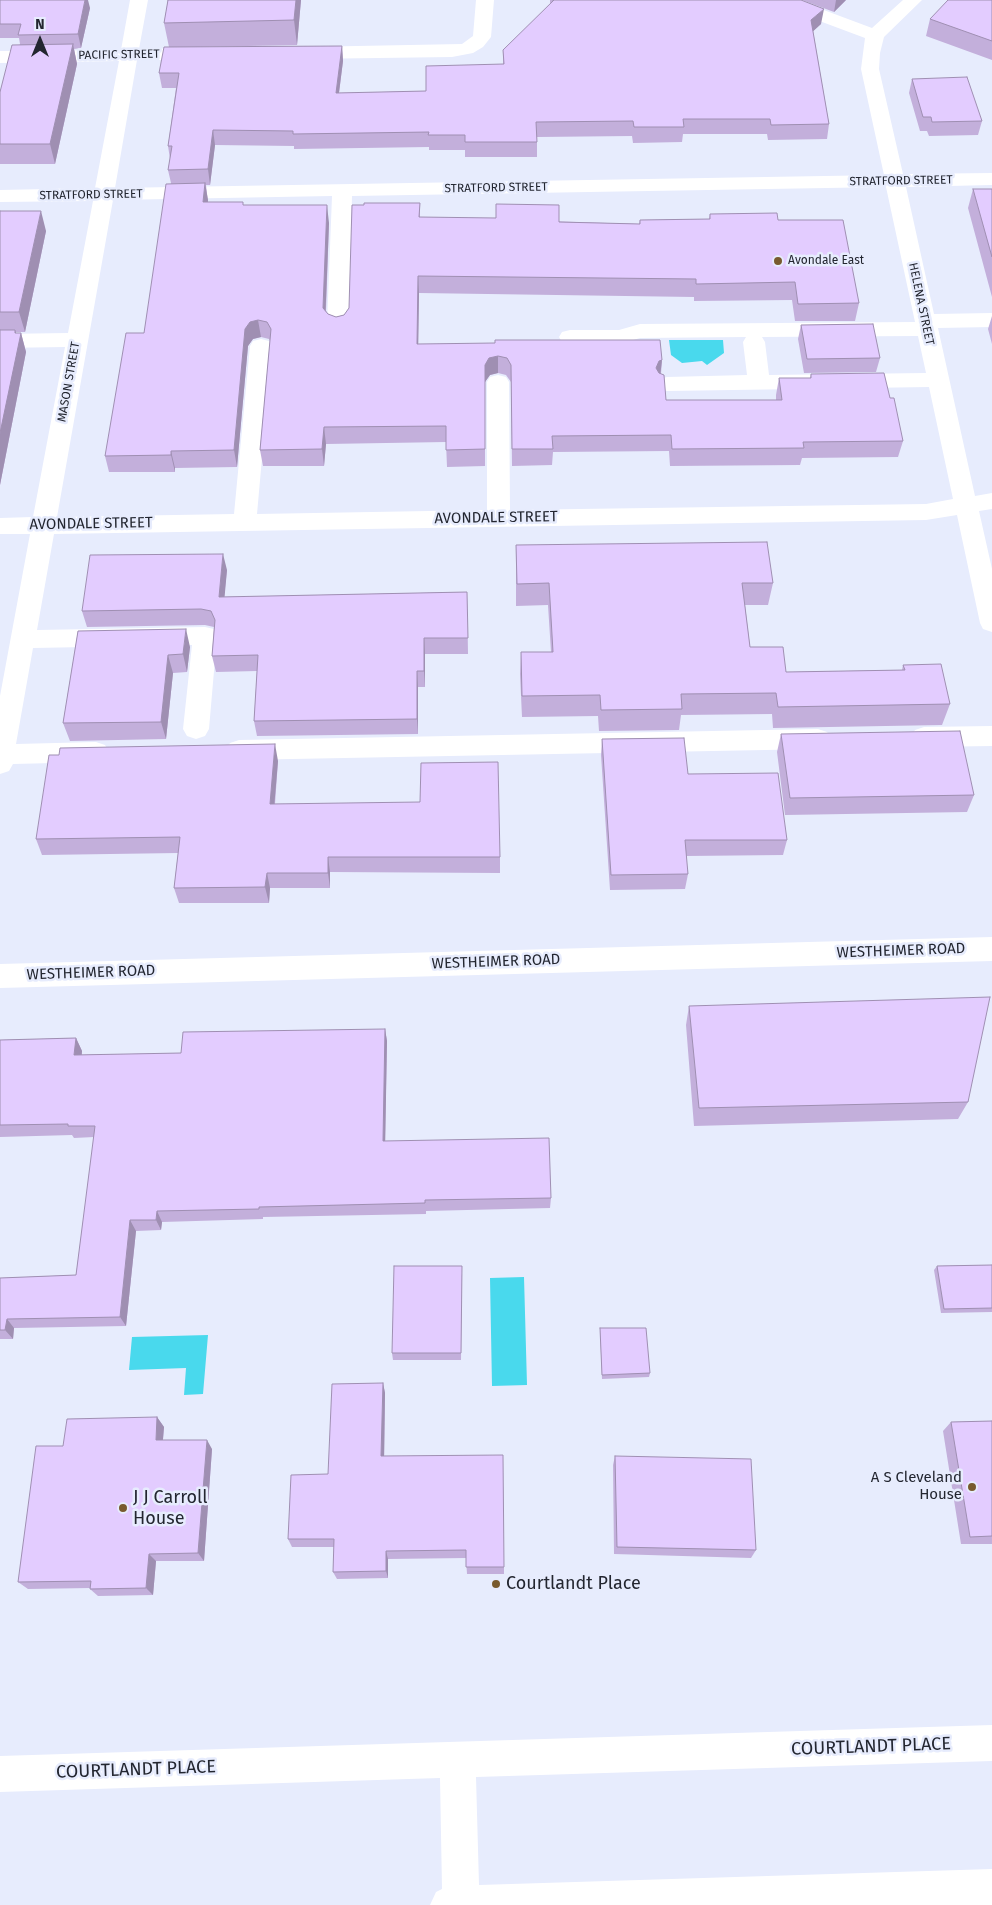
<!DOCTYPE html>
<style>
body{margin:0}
#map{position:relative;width:992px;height:1905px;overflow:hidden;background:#e7ecfd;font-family:"Fira Sans",sans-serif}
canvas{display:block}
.north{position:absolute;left:15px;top:15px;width:50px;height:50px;-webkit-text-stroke:4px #e7ecfd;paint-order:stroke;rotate:0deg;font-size:14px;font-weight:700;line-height:20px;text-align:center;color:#232630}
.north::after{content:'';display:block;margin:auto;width:18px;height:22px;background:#232630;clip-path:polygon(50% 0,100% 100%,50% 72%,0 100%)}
</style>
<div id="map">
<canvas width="992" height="1905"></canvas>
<div class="north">N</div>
</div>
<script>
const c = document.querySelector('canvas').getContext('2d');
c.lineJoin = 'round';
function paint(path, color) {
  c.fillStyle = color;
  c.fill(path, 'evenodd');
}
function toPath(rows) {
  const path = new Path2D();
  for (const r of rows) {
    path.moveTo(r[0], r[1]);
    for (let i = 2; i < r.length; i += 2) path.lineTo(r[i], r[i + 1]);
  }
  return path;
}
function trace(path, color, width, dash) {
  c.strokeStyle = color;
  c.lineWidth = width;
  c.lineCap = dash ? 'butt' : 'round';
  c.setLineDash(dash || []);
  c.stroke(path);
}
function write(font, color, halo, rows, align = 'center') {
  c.font = font + ' "Fira Sans",sans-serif';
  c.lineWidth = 5;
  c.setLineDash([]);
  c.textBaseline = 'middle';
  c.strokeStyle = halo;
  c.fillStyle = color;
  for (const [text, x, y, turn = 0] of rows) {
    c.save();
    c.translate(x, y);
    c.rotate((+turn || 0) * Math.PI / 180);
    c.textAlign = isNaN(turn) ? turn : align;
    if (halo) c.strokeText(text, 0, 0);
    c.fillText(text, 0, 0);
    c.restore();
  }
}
const water = toPath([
 [669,340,723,340,724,353,707,365,702,361,682,363,671,355],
 [524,1277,527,1385,492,1386,490,1278],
 [208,1335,203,1394,184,1395,186,1368,129,1370,132,1337]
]);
const minor = toPath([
 [130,0,148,0,139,49,198,48,204,50,207,54,204,58,198,60,137,60,115,188,884,175,861,69,865,38,774,4,771,0,797,0,872,28,903,0,922,0,884,37,880,53,879,69,903,174,992,173,992,185,906,187,934,314,992,313,992,327,938,328,975,496,992,493,992,509,979,511,992,569,992,632,983,629,980,623,957,515,926,520,54,534,37,630,205,627,214,629,217,636,209,729,205,736,196,739,187,736,183,729,192,645,33,648,16,744,96,742,105,745,109,752,105,759,96,762,13,764,9,771,0,774,0,696,30,534,0,534,0,518,33,517,65,347,0,348,0,334,68,333,93,201,0,202,0,190,95,188,119,61,0,63,0,51,121,50,130,0],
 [886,187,915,322,640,324,619,330,570,330,562,332,559,337,562,342,570,344,619,344,640,338,746,337,743,342,747,375,667,377,659,379,656,384,659,389,667,391,929,387,953,499,926,504,510,510,509,382,506,377,498,375,490,377,487,382,487,510,257,514,272,346,269,341,261,339,253,341,250,346,234,514,57,517,113,200,332,196,327,325,331,330,338,332,345,330,349,325,352,196,886,187],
 [918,336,926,373,769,375,765,342,762,337,918,336],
 [476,0,494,0,491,37,483,47,473,53,452,57,304,59,298,57,295,53,298,49,304,47,462,44,473,36,476,0],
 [992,726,992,746,924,747,915,744,911,737,915,730,924,727,992,726],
 [818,729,827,732,831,739,827,746,818,749,239,760,230,757,226,750,230,743,239,740,818,729],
 [992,1725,992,1761,476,1777,479,1885,992,1869,992,1905,430,1905,436,1892,442,1889,440,1778,0,1792,0,1756,992,1725]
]);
const major = toPath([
 [992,937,992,961,0,988,0,964,992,937]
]);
const wall = toPath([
 [0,0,90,8,81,48,74,49,77,64,55,164,0,164,0,92,20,44,19,38,0,38],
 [168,0,301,0,297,45,198,47,342,46,343,61,339,93,426,91,503,64,503,50,550,5,550,0,801,0,821,24,813,31,829,124,827,139,768,140,767,134,683,134,682,142,633,143,632,136,537,137,537,157,465,157,465,150,429,150,429,147,294,149,294,146,215,145,210,185,206,185,208,202,244,205,329,223,326,311,328,314,336,317,344,315,349,308,364,205,420,203,420,217,639,224,640,220,709,219,710,214,778,220,859,303,855,321,795,321,792,300,694,301,694,297,419,293,418,344,662,360,661,374,666,400,776,400,776,395,779,378,810,378,811,374,890,398,903,441,898,457,802,458,800,465,670,466,669,451,553,452,552,465,512,466,511,382,506,375,498,373,490,375,485,382,485,466,447,467,446,442,326,444,324,466,263,466,260,450,270,341,269,339,261,337,253,339,248,346,237,467,175,468,175,472,109,472,105,456,144,333,171,183,168,170,170,159,168,146,176,88,162,88,159,73,169,47,164,23],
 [802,0,846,0,834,12],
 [992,0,992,60,926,36,930,19],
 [912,79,982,121,978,135,929,136,927,131,920,131,909,93],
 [973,189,992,189,992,297,968,208],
 [0,211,46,231,25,332,16,332,16,333,21,333,26,352,0,485],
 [992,316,992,344,988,329],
 [801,325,880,358,876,372,804,373,798,339],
 [516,545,773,583,768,605,745,605,750,647,786,672,902,670,903,665,950,704,942,725,773,728,772,714,681,715,679,730,599,731,598,716,522,717,520,674,521,652,551,652,548,605,516,606],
 [227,570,224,597,467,592,468,654,425,654,425,687,418,687,418,734,257,736,254,721,257,671,216,672,212,656,214,627,205,625,87,627,82,611],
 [78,631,190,647,187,672,173,673,166,739,70,741,63,723],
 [781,734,974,795,967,812,785,815,777,752],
 [602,739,688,774,787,840,783,855,686,856,688,874,685,889,610,890,601,755],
 [278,761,275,804,500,857,500,873,330,872,330,888,270,888,269,903,179,903,174,888,178,853,42,855,36,839],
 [689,1006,968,1102,958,1119,694,1126,686,1025],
 [385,1029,387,1041,385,1141,551,1198,550,1208,426,1211,426,1214,263,1217,263,1219,162,1222,161,1230,136,1231,126,1326,14,1328,13,1339,0,1339,0,1278,76,1275,94,1137,74,1138,72,1135,0,1137,0,1040,76,1038,82,1051,82,1055,181,1053],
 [992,1265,992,1312,941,1313,934,1270,937,1266],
 [462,1274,461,1360,393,1360,392,1353],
 [600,1328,650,1373,649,1377,602,1379,600,1332],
 [383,1383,385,1393,384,1456,504,1567,504,1574,467,1574,466,1558,388,1559,388,1578,337,1579,333,1572,334,1547,292,1547,288,1539,328,1474],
 [157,1417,164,1427,163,1440,212,1449,204,1561,156,1561,153,1595,98,1596,90,1589,90,1588,28,1589,18,1582,63,1446],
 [992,1421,992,1544,961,1544,943,1431,951,1422],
 [615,1456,756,1550,751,1558,614,1554,613,1465]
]);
const shadedWall = toPath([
 [85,0,88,0,90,8,81,48,78,34],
 [296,0,301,0,297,45,294,20],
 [836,0,846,0,834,12],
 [824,9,821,24,808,36,811,20],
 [73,44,77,64,55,164,50,144],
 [342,46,343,61,337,108,336,93],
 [213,130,215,145,210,185,208,169],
 [205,183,208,200,206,219,203,202],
 [327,205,329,223,325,325,323,308],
 [41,211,46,231,25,332,19,312],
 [418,276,419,293,418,361,417,344],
 [258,320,261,337,253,339,248,346,237,467,234,450,245,329,250,322],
 [15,330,19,342,21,333,26,352,0,485,0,434],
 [498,356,498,373,490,375,485,382,485,466,485,365,489,358],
 [662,360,660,377,656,368,659,361],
 [324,427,326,444,324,466,322,449],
 [171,451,175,468,175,472,171,455],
 [223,554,227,570,223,614,219,597],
 [186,629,190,647,187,672,183,654],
 [424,638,425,654,425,687,424,671],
 [168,655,173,673,166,739,161,722],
 [417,671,418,687,418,734,417,719],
 [275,744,278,761,273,820,270,804],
 [328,857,330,872,330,888,328,873],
 [267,873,270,888,269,903,265,887],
 [385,1029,387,1041,385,1152,383,1141],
 [76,1038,82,1051,80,1067,74,1055],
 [157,1211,162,1222,161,1230,156,1220],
 [130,1220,136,1231,126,1326,120,1317],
 [7,1319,14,1328,13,1339,5,1330],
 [383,1383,385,1393,384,1465,381,1456],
 [157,1417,164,1427,162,1450,156,1440],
 [207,1440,212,1449,204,1561,198,1553],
 [386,1551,388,1559,388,1578,386,1571],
 [149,1554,156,1561,153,1595,146,1588]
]);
const building = toPath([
 [0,0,85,0,78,34,18,35,21,24,0,24,0,0],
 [168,0,296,0,294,20,164,23,168,0],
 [553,0,801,0,824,9,811,20,829,124,771,125,770,119,683,119,684,127,634,127,633,121,536,122,537,142,465,142,465,135,428,135,429,132,293,134,293,131,213,130,208,169,168,170,172,146,168,146,179,73,159,73,164,47,342,46,336,93,426,91,426,66,504,64,503,50,554,0,553,0],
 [948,0,992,0,992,41,930,19,948,0],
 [73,44,50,144,0,144,0,92,12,45,73,44],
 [967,77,982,121,932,122,931,117,923,117,912,79,967,77],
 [205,183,203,202,243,202,243,205,327,205,323,308,328,314,336,317,344,315,349,308,352,205,364,205,364,203,420,203,419,217,496,218,496,204,559,205,559,222,640,224,640,220,710,219,710,214,777,213,778,220,843,220,859,303,798,304,795,282,696,284,696,279,418,276,417,344,495,343,495,340,660,340,662,360,659,361,656,368,659,373,664,375,666,400,782,400,779,378,811,378,811,374,884,373,890,398,894,398,903,441,803,442,804,448,672,449,671,435,552,436,553,449,512,449,511,365,507,358,498,356,489,358,485,365,485,449,446,450,446,426,324,427,322,449,260,450,271,329,267,322,258,320,250,322,245,329,234,450,171,451,171,455,105,456,126,333,144,333,166,184,205,183],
 [973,189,992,189,992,257,973,189],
 [0,211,41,211,19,312,0,312,0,211],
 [873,324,880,358,807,359,801,325,873,324],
 [0,330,15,330,15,333,21,333,0,433,0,330],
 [767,542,773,583,742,583,750,647,783,647,786,672,905,670,903,665,941,664,950,704,778,707,776,693,681,694,682,709,601,710,600,695,522,696,521,652,553,652,549,583,517,584,516,545,767,542],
 [223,554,219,597,467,592,468,638,424,638,424,671,417,671,417,719,254,721,258,655,212,656,215,620,211,611,201,609,82,611,90,555,223,554],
 [186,629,183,654,168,655,161,722,63,723,78,631,186,629],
 [960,731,974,795,790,798,781,734,960,731],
 [684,738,688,774,778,773,787,840,685,840,688,874,611,875,602,739,684,738],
 [275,744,270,804,420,802,421,763,498,762,500,857,328,857,328,873,267,873,265,887,174,888,180,837,36,839,49,755,59,755,60,748,275,744],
 [990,997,968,1102,699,1108,689,1006,990,997],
 [385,1029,383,1141,549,1138,551,1198,425,1200,425,1203,259,1207,259,1209,157,1211,156,1220,130,1220,120,1317,7,1319,5,1330,0,1330,0,1278,76,1275,95,1126,68,1126,68,1124,0,1125,0,1040,76,1038,74,1055,181,1053,183,1032,385,1029],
 [992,1265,992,1308,944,1309,937,1266,992,1265],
 [394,1266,462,1266,461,1353,392,1353,394,1266],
 [600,1328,646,1328,650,1373,602,1375,600,1328],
 [383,1383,381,1456,503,1455,504,1567,466,1567,466,1550,386,1551,386,1571,333,1572,334,1539,288,1539,291,1475,328,1474,332,1384,383,1383],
 [157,1417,156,1440,207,1440,198,1553,149,1554,146,1588,90,1589,91,1581,18,1582,36,1446,63,1446,67,1419,157,1417],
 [992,1421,992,1536,970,1537,951,1422,992,1421],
 [615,1456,751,1459,756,1550,617,1547,615,1456]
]);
const markers = [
 [778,261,5,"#785a2e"],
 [972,1487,5,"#785a2e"],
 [123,1508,5,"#785a2e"],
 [496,1584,5,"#785a2e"]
];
const farStreetnames = [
 ["PACIFIC STREET",119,55,-1],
 ["STRATFORD STREET",901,181,-1],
 ["STRATFORD STREET",496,188,-1],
 ["STRATFORD STREET",91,195,-1],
 ["HELENA STREET",921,304,78],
 ["MASON STREET",69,382,-80]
];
const farPoinames = [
 ["Avondale East",788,261]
];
const streetNames = [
 ["AVONDALE STREET",496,518,-1],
 ["AVONDALE STREET",91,524,-1],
 ["WESTHEIMER ROAD",901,951,-2],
 ["WESTHEIMER ROAD",496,962,-2],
 ["WESTHEIMER ROAD",91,973,-2]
];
const poiNames = [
 ["A S Cleveland",962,1478],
 ["House",962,1495]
];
const nearPoinames = [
 ["J J Carroll",133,1498],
 ["House",133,1519],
 ["Courtlandt Place",506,1584]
];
const nearStreetnames = [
 ["COURTLANDT PLACE",871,1747,-2],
 ["COURTLANDT PLACE",136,1770,-2]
];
paint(water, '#49d9ed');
paint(minor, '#fff');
paint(major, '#fff');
paint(wall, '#c3afdb');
paint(shadedWall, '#9f8fb2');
paint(building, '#e3ccff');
trace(building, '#9f8fb2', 1);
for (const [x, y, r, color] of markers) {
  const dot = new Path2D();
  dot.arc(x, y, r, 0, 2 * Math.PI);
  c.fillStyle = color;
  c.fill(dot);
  trace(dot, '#e7ecfd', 2);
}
write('12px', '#232630', '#e7ecfd', farStreetnames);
write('12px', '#232630', '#e7ecfd', farPoinames, 'left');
write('15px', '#232630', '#e7ecfd', streetNames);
write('15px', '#232630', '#e7ecfd', poiNames, 'right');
write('18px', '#232630', '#e7ecfd', nearPoinames, 'left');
write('18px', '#232630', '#e7ecfd', nearStreetnames);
</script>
